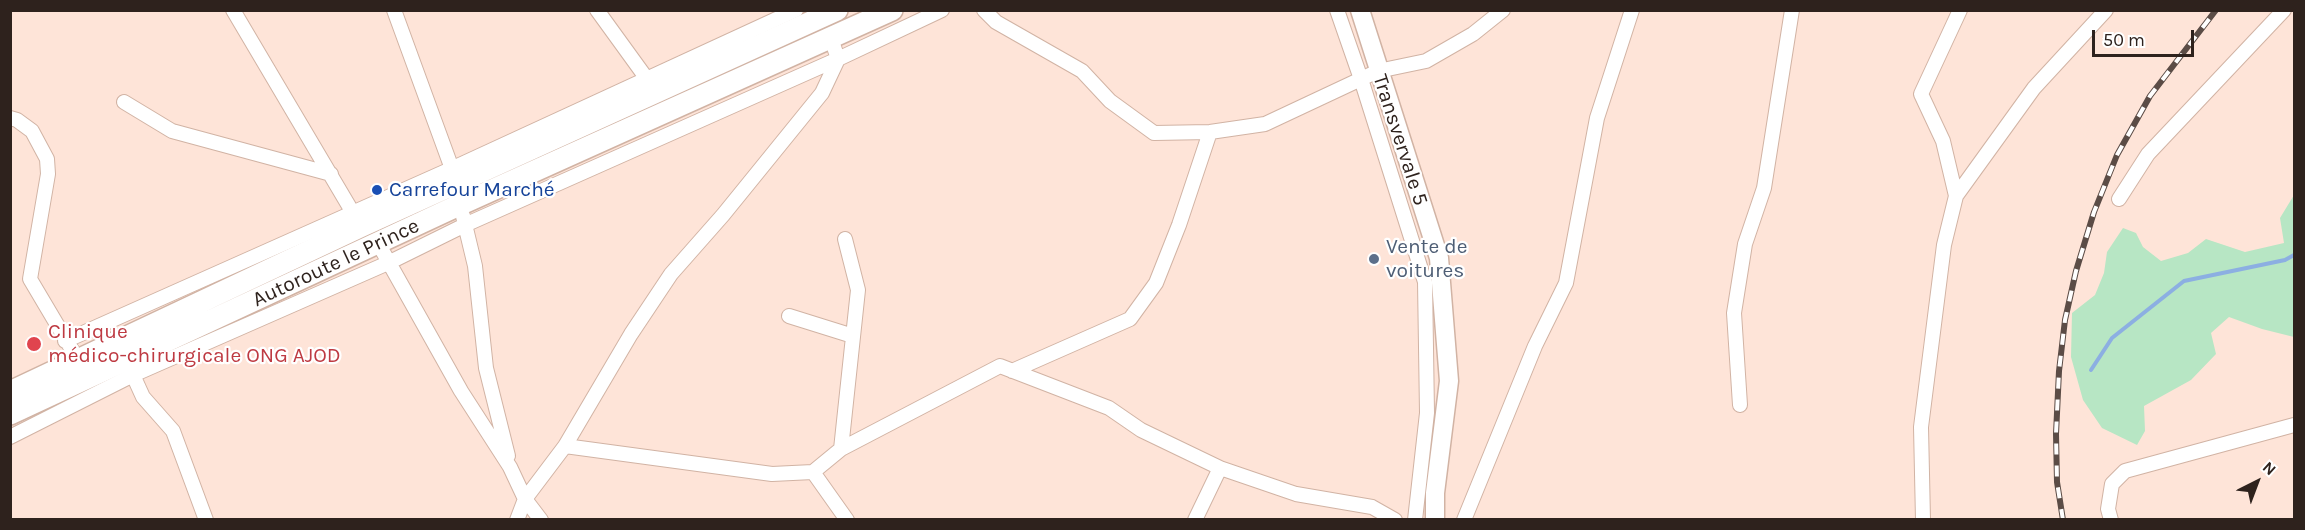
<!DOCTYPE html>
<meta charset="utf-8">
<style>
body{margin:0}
#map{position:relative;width:2305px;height:530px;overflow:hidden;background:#fee4d8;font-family:Karla,sans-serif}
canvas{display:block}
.frame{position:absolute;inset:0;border:12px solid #2e221d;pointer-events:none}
.north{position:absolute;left:2227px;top:452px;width:60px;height:60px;-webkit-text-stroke:4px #fff;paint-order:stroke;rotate:42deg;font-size:16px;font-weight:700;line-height:24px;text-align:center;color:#2e221d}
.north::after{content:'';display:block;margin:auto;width:21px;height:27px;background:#2e221d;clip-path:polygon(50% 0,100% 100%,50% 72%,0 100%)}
.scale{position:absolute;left:2092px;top:30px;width:102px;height:27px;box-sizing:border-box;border:3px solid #2e221d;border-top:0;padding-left:8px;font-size:18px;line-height:21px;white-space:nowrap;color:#2e221d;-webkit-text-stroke:4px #fff;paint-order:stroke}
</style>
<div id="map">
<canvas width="2305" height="530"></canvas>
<div class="frame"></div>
<div class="north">N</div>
<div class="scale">50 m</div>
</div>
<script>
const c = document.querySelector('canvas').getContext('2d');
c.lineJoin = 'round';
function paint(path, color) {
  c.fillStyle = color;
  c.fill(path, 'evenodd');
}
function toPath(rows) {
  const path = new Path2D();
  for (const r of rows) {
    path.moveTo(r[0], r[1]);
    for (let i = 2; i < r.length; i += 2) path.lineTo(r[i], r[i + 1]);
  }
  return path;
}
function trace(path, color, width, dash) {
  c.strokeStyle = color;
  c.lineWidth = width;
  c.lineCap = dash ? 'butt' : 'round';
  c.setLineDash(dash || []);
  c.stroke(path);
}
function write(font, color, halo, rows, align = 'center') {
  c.font = font + ' Karla,sans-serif';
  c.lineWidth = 4.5;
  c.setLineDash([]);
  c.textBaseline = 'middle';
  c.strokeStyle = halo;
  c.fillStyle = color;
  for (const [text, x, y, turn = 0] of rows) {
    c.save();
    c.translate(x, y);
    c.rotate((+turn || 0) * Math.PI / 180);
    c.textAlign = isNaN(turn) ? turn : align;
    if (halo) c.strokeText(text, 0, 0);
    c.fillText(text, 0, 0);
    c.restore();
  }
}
const green = toPath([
 [2294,195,2294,337,2262,329,2229,317,2211,333,2216,354,2191,380,2144,406,2145,431,2137,445,2102,428,2083,400,2071,357,2072,313,2095,295,2104,273,2107,252,2123,228,2136,233,2143,247,2161,261,2188,253,2206,239,2245,252,2284,243,2280,218]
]);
const stream = toPath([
 [2091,370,2112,338,2184,281,2285,260,2294,255]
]);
const minor = toPath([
 [233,10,356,218],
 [394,10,455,177],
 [597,10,647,79],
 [984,10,996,22,1082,71,1110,101,1154,133,1210,132,1265,124,1378,71,1426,61,1473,34,1503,10],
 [1337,10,1361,79,1425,282,1427,413,1415,520],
 [124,102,172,131,331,174],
 [10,118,17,120,32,131,47,159,48,174,30,279,78,360],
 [1956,196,1943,141,1921,94,1960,10],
 [2119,199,2148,154,2284,10],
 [463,216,475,266,486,368,508,456],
 [378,243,461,391,510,467,525,499,541,520],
 [789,316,853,336],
 [65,341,451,169,796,10],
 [1012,371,1130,319,1156,283,1179,225,1210,132],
 [133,375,143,397,173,431,206,520],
 [1740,405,1734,313,1745,244,1764,188,1792,10],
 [10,437,133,375,388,263,467,224,838,59,942,10],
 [565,446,772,474,813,472,847,520],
 [841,449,858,290,845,239],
 [813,472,841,449,1000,366,1109,408,1141,430,1220,468,1296,494,1372,507,1395,520],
 [517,520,525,499,565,446,631,334,671,274,723,215,822,93,838,59,831,38],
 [1195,520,1220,468],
 [1464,520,1535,346,1566,283,1597,118,1632,10],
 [1923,520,1921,427,1944,245,1956,196,2034,88,2106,10],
 [2111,520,2108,509,2112,484,2125,471,2294,425]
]);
const secondary = toPath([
 [1360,10,1439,258,1449,381,1435,493,1435,520]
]);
const primary = toPath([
 [10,392,362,226,837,10],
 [10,414,459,205,892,10]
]);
const rail = toPath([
 [2063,520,2057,482,2056,434,2059,371,2065,320,2076,271,2094,212,2117,155,2150,96,2216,10]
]);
const markers = [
 [377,190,6,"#1a4fb4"],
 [1374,259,6,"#5c6f8a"],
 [34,344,8,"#e0444e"]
];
const streetNames = [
 ["Transvervale 5",1400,140,72],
 ["Autoroute le Prince",336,263,-25]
];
const transitNames = [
 ["Carrefour Marché",389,190]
];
const serviceNames = [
 ["Vente de",1386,247],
 ["voitures",1386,271]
];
const healthNames = [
 ["Clinique",48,332],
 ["médico-chirurgicale ONG AJOD",48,356]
];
paint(green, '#b7e6c4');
trace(stream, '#8cafe2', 4);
trace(minor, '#d1b3a4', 16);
trace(secondary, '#d1b3a4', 21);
trace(primary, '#d1b3a4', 24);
trace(minor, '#fff', 14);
trace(secondary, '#fff', 18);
trace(primary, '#fff', 21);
trace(rail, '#5b4c46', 6);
trace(rail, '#fff', 4, [11]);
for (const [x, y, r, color] of markers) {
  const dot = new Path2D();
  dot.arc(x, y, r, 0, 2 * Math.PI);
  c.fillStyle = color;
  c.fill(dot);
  trace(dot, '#fff', 2);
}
write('21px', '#2e221d', '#fff', streetNames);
write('21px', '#164399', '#fff', transitNames, 'left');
write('21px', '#4e5e75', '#fff', serviceNames, 'left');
write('21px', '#be3a42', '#fff', healthNames, 'left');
</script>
